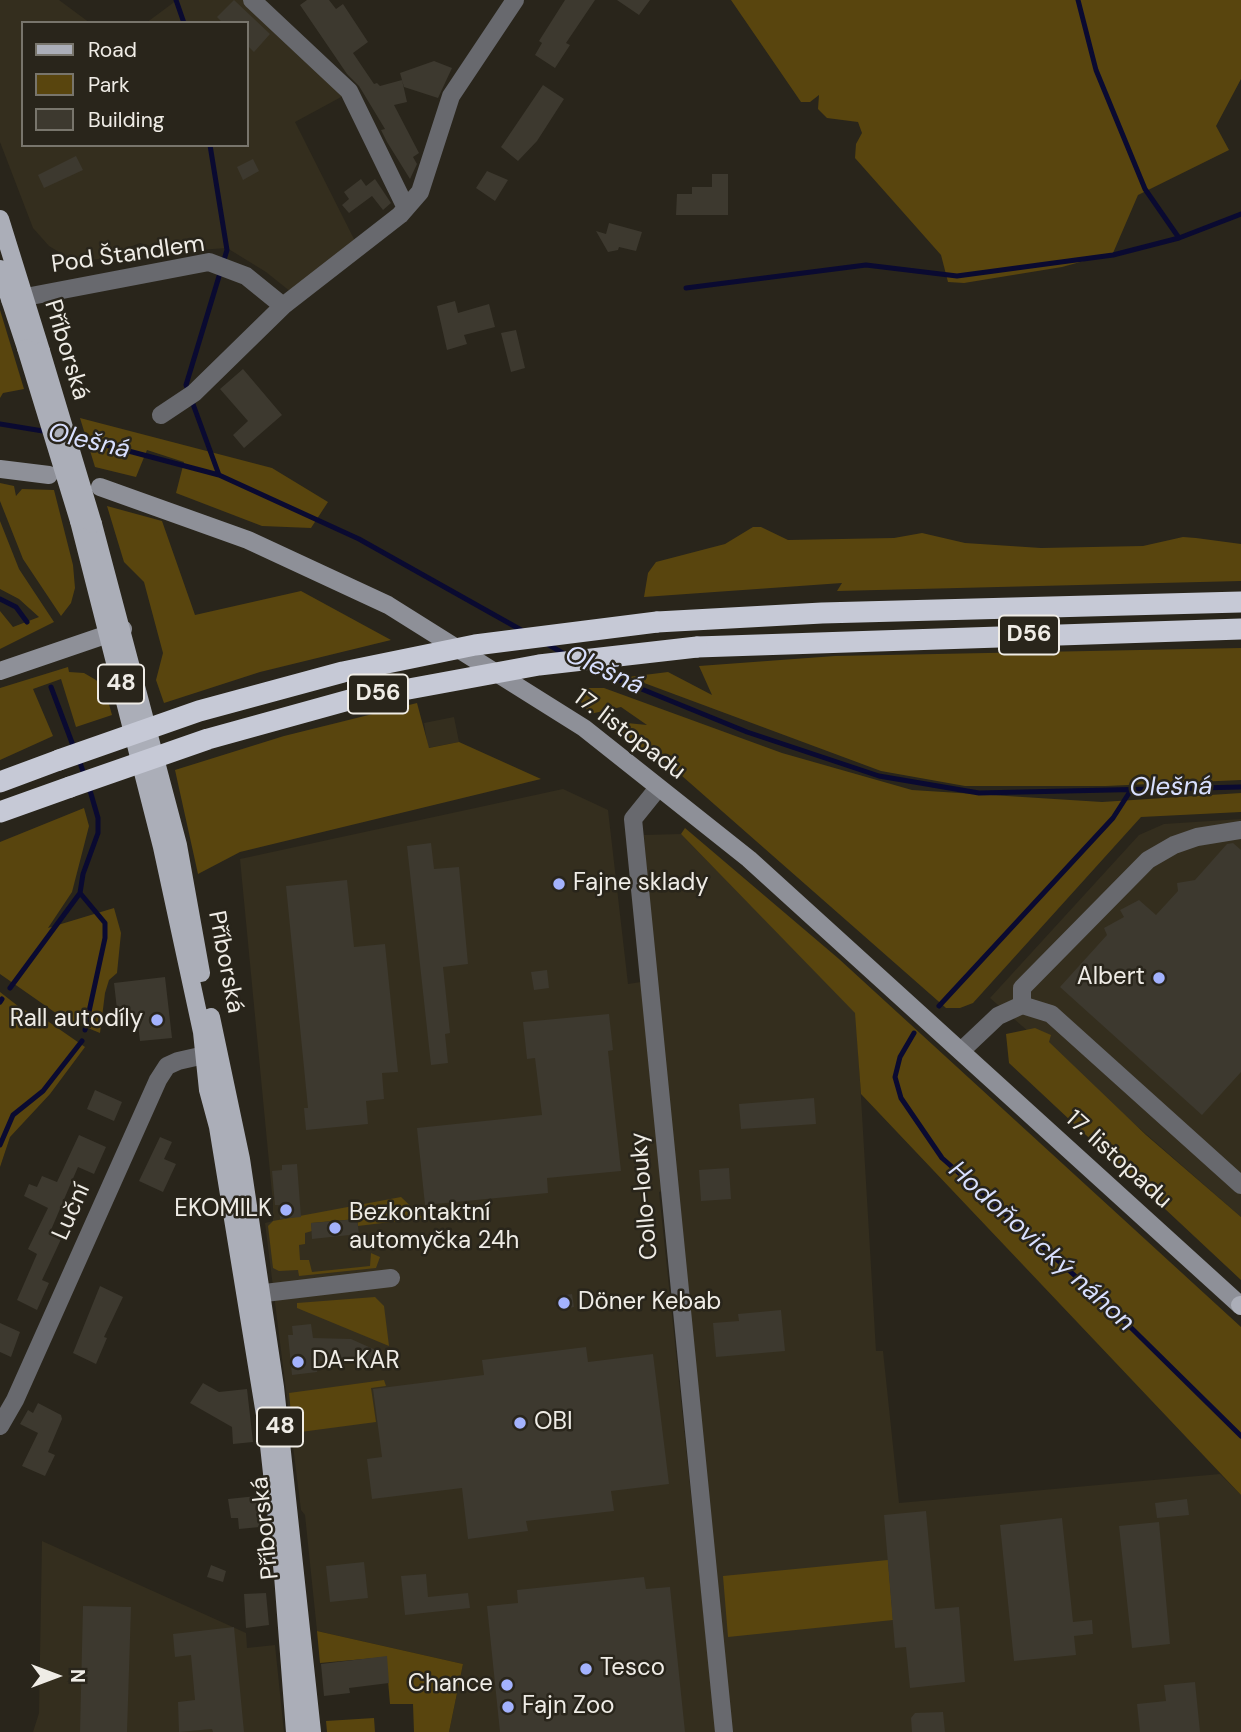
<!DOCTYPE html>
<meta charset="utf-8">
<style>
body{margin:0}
#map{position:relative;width:1241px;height:1732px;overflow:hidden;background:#29251b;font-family:"DM Sans",sans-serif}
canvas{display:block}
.legend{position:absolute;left:21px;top:21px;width:228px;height:126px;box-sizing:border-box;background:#29251b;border:2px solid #78756c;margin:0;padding:9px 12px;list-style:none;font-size:21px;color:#efece6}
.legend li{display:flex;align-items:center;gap:14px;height:35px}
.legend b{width:35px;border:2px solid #78756c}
.north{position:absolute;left:21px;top:1641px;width:70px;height:70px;-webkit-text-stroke:5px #29251b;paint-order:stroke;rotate:90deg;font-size:19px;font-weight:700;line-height:28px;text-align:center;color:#efece6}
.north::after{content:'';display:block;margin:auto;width:24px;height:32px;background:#efece6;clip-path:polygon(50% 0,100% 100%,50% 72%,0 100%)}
</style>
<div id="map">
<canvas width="1241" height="1732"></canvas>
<ul class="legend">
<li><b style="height:9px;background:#abaeb8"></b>Road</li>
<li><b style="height:19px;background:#59450e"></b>Park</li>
<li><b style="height:19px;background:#3d392f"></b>Building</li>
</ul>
<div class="north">N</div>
</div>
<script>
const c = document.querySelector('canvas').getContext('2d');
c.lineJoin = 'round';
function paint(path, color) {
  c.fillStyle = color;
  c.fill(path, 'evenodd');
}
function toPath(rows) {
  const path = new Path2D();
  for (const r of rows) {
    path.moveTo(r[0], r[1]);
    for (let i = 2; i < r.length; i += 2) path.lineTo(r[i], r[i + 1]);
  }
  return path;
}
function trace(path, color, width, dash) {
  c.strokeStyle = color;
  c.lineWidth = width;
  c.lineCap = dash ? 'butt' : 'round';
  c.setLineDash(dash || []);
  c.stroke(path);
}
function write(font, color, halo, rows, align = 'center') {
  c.font = font + ' "DM Sans",sans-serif';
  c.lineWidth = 5;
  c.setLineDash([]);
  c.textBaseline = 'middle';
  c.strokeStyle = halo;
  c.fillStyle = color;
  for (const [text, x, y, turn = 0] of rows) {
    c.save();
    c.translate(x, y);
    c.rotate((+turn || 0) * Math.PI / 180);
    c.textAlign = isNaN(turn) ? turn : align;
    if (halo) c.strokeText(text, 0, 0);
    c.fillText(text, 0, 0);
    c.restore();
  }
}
const built = toPath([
 [0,0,59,0,90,23,23,23,23,145,247,145,247,23,146,23,177,0,247,0,343,96,295,122,356,243,291,292,266,272,227,248,172,252,140,243,100,259,74,261,49,246,33,228,0,142],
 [454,717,459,742,428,748,424,723],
 [563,789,608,810,628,984,654,980,644,835,681,834,856,1013,876,1351,883,1351,899,1503,1220,1474,1241,1495,1241,1732,732,1732,676,1188,659,1192,716,1732,449,1732,463,1664,317,1631,305,1515,301,1510,265,1223,273,1221,273,1204,240,859],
 [1241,819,1241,1217,990,998,1139,835,1164,824],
 [42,1541,246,1633,247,1648,275,1645,284,1732,33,1732,39,1713]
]);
const green = toPath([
 [731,0,1241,0,1241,79,1216,126,1229,150,1138,195,1113,253,1062,267,964,283,948,282,941,255,855,158,856,144,862,133,858,122,827,118,818,109,819,95,810,102,801,102],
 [0,310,24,389,3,393,0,398],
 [80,418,272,468,328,502,311,528,262,526,176,493,184,462,147,450,136,477,95,467],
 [0,483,14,486,16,496,22,489,54,490,73,565,75,588,71,603,61,616,23,559,0,501],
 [107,506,162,521,195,615,301,591,391,640,260,672,164,703,156,680,163,653,144,582,124,562],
 [0,521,19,569,54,622,0,649,0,611,13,627,39,617,19,599,0,589],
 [753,527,761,527,788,540,894,538,922,533,965,543,1041,548,1143,546,1183,537,1196,538,1241,544,1241,581,837,591,842,583,644,597,648,573,656,562,725,544],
 [1241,648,1241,780,1106,786,965,786,881,771,628,677,668,672,712,695,699,666,835,656],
 [68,667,69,672,84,673,96,680,105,690,112,715,76,727,61,679,33,689,53,736,0,760,0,688],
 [582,688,604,688,782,753,912,790,1102,802,1241,793,1241,812,1141,817,973,1003,960,1008,946,1008,665,761,617,735,611,727,617,722,647,725,621,707,590,714,578,698],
 [417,703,429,748,459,742,541,779,240,852,198,874,175,770,284,736],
 [84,808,89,826,72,892,48,928,114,908,121,933,117,973,109,980,105,993,100,1033,63,1018,0,974,0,842],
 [685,828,839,959,1241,1327,1241,1495,861,1094,855,1013,681,834],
 [0,992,23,1010,36,1013,85,1047,50,1094,10,1137,0,1167],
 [1035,1028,1051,1035,1049,1042,1146,1135,1241,1217,1241,1280,1009,1063,1006,1034],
 [401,1197,423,1218,358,1226,357,1219,311,1223,312,1231,305,1233,305,1244,299,1245,300,1260,309,1260,312,1272,370,1266,371,1253,380,1257,376,1268,299,1276,298,1270,279,1271,273,1268,268,1226,273,1221],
 [375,1297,384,1306,389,1346,297,1308,297,1303],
 [384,1380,386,1386,371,1388,376,1422,293,1433,289,1393],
 [888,1560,893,1620,728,1637,723,1576],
 [317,1631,463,1664,449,1732,414,1732,413,1704,390,1704,386,1657,320,1663],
 [374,1718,375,1732,327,1732,326,1721]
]);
const stream = toPath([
 [176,0,184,23],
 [1078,0,1096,70,1145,189,1179,238],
 [210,145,227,250,186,385,219,475],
 [686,288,866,265,957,276,1113,255,1179,238,1241,214],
 [0,424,49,432],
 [72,436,219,475,359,539,523,631],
 [0,599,16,607,27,622],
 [544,642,566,655],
 [590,668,747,732,879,776,979,793,1241,787],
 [51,687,74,748],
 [78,757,85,777],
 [10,988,80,893],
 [0,1002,2,999],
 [939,1006,1113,818,1131,790],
 [85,1030,105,938,105,923,80,893,83,874,98,833,98,818,89,787],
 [914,1033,900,1057,895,1077,901,1098,942,1158,1108,1305,1241,1436],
 [0,1145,13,1115,43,1091,82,1041]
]);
const building = toPath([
 [234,0,270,34,254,52,247,45,247,23,223,23,217,17],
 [307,0,329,0,336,9,343,4,368,42,353,53,374,84,377,83,380,86,402,80,407,102,394,105,419,153,413,157,417,164,410,179,387,142,381,130,385,129,359,86,347,74,300,5],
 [565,0,595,0,566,43,570,45,555,68,535,55,542,43,539,41],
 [617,0,650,0,639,15],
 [434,61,452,68,438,98,404,87,400,73],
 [543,85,564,99,537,141,518,161,501,147],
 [76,156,83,170,44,188,38,175],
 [253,159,259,171,243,180,237,167],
 [487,171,508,180,495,201,476,188],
 [712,174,728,174,728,215,676,215,677,194,692,194,692,187,712,187],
 [361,179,366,186,375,179,391,203,383,210,372,196,349,213,342,205,349,199,344,192],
 [609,223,642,232,636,251,619,247,618,250,608,252,596,231,606,234],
 [455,301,458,313,489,304,495,327,464,335,467,344,447,350,437,306],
 [516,330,525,368,511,372,501,333],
 [243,369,282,415,244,448,233,435,248,421,220,389],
 [431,843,434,869,459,867,468,964,443,967,450,1033,445,1034,448,1063,431,1065,407,846],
 [1233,843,1241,850,1241,1072,1202,1115,1060,987,1107,935,1104,928,1124,917,1120,910,1139,900,1156,915,1178,891,1177,883,1195,880,1227,844],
 [347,880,354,947,385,944,398,1072,382,1073,384,1099,366,1101,368,1124,306,1130,304,1108,308,1108,286,886],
 [547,970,549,988,534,990,531,972],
 [165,977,172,1038,140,1041,137,1016,118,1018,114,983],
 [609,1014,613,1050,608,1051,621,1171,547,1178,548,1193,425,1205,417,1128,542,1115,535,1058,527,1059,523,1022],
 [95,1090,122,1102,114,1121,87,1109],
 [814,1098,816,1124,741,1129,739,1104],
 [79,1135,106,1147,94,1174,78,1167,68,1190,51,1230,63,1235,42,1280,49,1283,37,1310,17,1300,37,1254,28,1249,48,1208,24,1196,29,1184,37,1187,42,1176,57,1182],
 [160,1137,172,1142,164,1159,176,1164,163,1192,139,1181],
 [297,1164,301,1217,280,1219,279,1205,275,1205,272,1171,282,1170,282,1165],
 [729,1168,731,1199,701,1201,699,1170],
 [357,1219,359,1234,312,1239,311,1223],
 [100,1286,123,1297,104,1337,107,1338,96,1364,73,1353],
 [572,1294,574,1307,561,1309,559,1296],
 [781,1310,785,1351,716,1357,713,1323,739,1321,738,1314],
 [0,1323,20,1332,11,1357,0,1352],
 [311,1324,313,1338,351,1339,380,1352,381,1367,357,1357,320,1361,317,1372,292,1375,288,1335,293,1335,292,1326],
 [586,1347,588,1362,653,1354,669,1484,611,1491,614,1511,526,1521,528,1531,468,1539,462,1488,372,1499,367,1459,382,1457,373,1389,484,1375,482,1360],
 [203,1383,219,1392,247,1389,253,1442,233,1444,232,1427,190,1403],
 [38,1403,61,1415,62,1419,48,1452,55,1455,45,1476,22,1466,38,1433,20,1424,28,1410,33,1413],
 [257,1496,260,1527,239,1529,238,1518,231,1518,228,1499],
 [1187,1499,1189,1515,1157,1518,1155,1503],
 [926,1511,935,1609,959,1607,965,1682,910,1688,906,1647,895,1648,884,1515],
 [1062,1518,1073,1622,1092,1620,1093,1634,1074,1636,1076,1655,1014,1661,1000,1525],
 [1159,1522,1170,1644,1132,1648,1119,1526],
 [364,1562,368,1598,330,1602,326,1566],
 [211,1565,226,1571,223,1582,207,1577],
 [426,1574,428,1597,468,1593,470,1608,405,1615,401,1576],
 [644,1577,646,1589,670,1587,685,1732,500,1732,487,1606,518,1603,517,1590],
 [266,1593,269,1625,246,1628,244,1594],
 [83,1606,131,1607,127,1732,80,1732],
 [234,1627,244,1732,213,1732,212,1729,179,1732,178,1702,195,1700,191,1655,175,1657,173,1634],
 [387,1656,389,1683,349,1688,350,1693,324,1696,321,1664],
 [1195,1682,1200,1732,1140,1732,1137,1704,1166,1701,1164,1685],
 [943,1712,945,1732,912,1732,911,1718,915,1713]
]);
const minor = toPath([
 [252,0,349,91,406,208],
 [10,300,209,262,246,276,283,306],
 [161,415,194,393,283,306,400,215,420,192,451,96,515,0],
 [658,788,633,819,724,1732],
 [1022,1005,1022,988,1148,860,1174,845,1197,837,1241,830],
 [961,1051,998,1016,1022,1005,1051,1014,1241,1185],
 [248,1295,391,1278],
 [0,1426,15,1400,158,1080,167,1066,178,1061,218,1052]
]);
const secondary = toPath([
 [0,469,49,475],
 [100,487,248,540,388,605,584,728,749,859,1241,1306],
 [0,671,123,629]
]);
const primary = toPath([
 [0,219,41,351],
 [0,269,26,348],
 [79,521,162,847,202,1032,208,1090,218,1127,267,1427,283,1575,295,1732],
 [93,524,178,845,201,973],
 [211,1017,241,1159,275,1387,312,1732],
 [1240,1305,1241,1306]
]);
const motorway = toPath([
 [657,622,822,613,1241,602],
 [697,647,1241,629],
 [0,782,59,760],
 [0,812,70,787]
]);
const primaryBridge = toPath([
 [26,348,79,521],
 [41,351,93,524]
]);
const motorwayBridge = toPath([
 [59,760,199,711,343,672,475,645,657,622],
 [70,787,208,739,349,700,539,665,697,647]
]);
const markers = [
 [559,884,7,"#a3b2fd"],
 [1159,978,7,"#a3b2fd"],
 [157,1020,7,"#a3b2fd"],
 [286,1210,7,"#a3b2fd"],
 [335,1228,7,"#a3b2fd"],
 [564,1303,7,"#a3b2fd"],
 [298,1362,7,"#a3b2fd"],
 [520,1423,7,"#a3b2fd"],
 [586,1669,7,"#a3b2fd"],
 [507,1685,7,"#a3b2fd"],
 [508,1707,7,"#a3b2fd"]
];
const shields = [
 [1029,635,60],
 [121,684,46],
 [378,694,60],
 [280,1427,46]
];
const shieldNames = [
 ["D56",1029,635],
 ["48",121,684],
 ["D56",378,694],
 ["48",280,1427]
];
const streetNames = [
 ["Pod Štandlem",128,255,-8],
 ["Příborská",66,350,73],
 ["17. listopadu",629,735,37],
 ["Příborská",225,962,79],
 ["17. listopadu",1118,1160,42],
 ["Collo-louky",645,1196,-95],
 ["Luční",72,1212,-66],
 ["Příborská",266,1528,-96]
];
const poiNames = [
 ["Fajne sklady",573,884],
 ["Albert",1145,978,"right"],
 ["Rall autodíly",143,1020,"right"],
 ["EKOMILK",272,1210,"right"],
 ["Bezkontaktní",349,1214],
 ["automyčka 24h",349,1242],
 ["Döner Kebab",578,1303],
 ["DA-KAR",312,1362],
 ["OBI",534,1423],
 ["Tesco",600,1669],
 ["Chance",493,1685,"right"],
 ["Fajn Zoo",522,1707]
];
const waterNames = [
 ["Olešná",89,442,13],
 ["Olešná",604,671,25],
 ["Olešná",1171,788,-1],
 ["Hodoňovický náhon",1041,1247,42]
];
paint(built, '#342e1e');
paint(green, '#59450e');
trace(stream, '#0a0a31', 5);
paint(building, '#3d392f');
trace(minor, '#68696e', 18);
trace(secondary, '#8e9098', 18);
trace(primary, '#abaeb8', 18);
trace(motorway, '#c6c9d6', 21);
trace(primaryBridge, '#abaeb8', 18);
trace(motorwayBridge, '#c6c9d6', 21);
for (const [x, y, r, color] of markers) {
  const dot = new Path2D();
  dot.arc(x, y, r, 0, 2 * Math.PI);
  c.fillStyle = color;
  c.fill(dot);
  trace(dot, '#29251b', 2.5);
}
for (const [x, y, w] of shields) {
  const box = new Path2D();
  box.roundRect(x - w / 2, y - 19.5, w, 39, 5);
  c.fillStyle = '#29251b';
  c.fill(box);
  trace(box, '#efece6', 2);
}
write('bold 23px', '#efece6', null, shieldNames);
write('24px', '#efece6', '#29251b', streetNames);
write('24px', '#efece6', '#29251b', poiNames, 'left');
write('italic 26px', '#d8dffe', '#29251b', waterNames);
</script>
